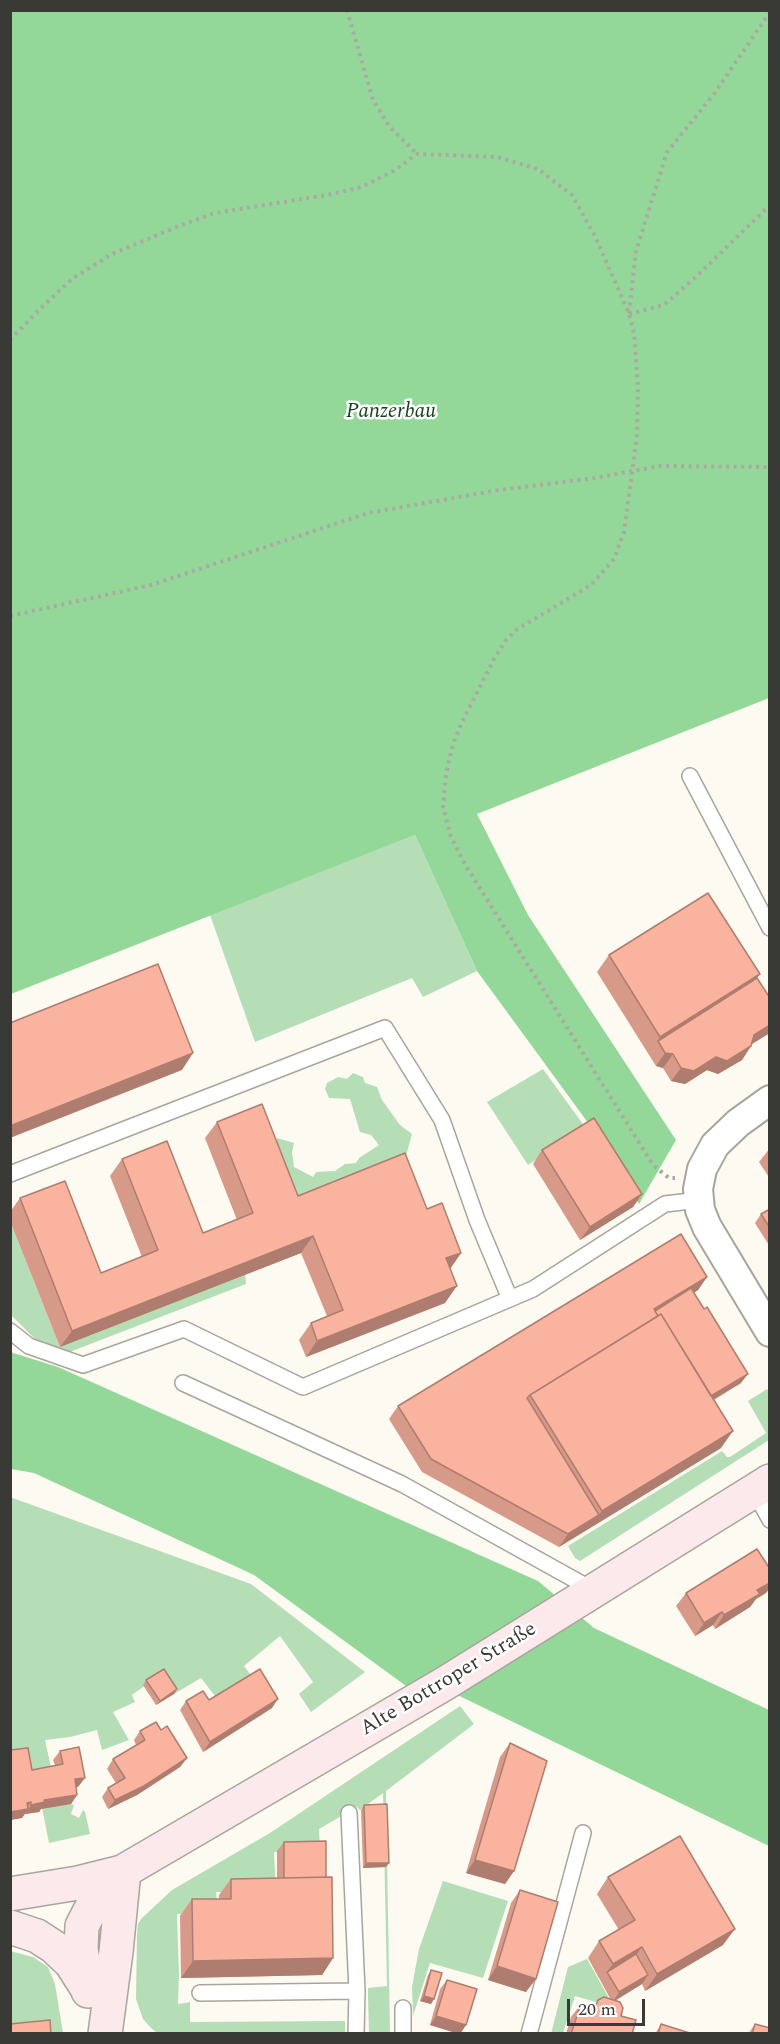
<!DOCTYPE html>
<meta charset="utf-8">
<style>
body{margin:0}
#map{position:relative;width:780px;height:2044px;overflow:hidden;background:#fcfaf1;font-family:Spectral,serif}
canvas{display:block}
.frame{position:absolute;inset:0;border:12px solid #393935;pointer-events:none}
.scale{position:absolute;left:567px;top:1999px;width:78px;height:27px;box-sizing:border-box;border:3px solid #393935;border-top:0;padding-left:8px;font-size:18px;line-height:21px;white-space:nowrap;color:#393935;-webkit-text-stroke:4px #fff;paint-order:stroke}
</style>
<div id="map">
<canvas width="780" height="2044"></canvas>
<div class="frame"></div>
<div class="scale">20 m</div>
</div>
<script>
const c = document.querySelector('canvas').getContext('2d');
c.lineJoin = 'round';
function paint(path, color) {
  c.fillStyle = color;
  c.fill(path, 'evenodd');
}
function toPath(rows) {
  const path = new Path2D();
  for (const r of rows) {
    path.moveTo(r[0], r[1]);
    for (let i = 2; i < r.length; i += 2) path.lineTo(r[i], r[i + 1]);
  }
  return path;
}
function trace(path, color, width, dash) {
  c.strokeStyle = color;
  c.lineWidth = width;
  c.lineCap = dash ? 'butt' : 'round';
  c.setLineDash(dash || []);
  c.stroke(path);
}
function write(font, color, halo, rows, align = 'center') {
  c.font = font + ' Spectral,serif';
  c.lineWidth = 5;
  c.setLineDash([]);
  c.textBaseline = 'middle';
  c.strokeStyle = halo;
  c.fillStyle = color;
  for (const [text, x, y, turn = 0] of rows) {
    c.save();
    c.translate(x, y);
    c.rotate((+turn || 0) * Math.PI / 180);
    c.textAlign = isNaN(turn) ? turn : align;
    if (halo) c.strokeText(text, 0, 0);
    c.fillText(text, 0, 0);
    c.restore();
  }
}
const green = toPath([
 [415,835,477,971,423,997,412,978,255,1042,210,915],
 [543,1069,585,1127,528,1165,487,1102],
 [353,1073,363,1077,365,1083,377,1087,382,1100,400,1125,412,1134,406,1156,327,1190,286,1199,274,1161,277,1138,294,1143,292,1152,294,1167,313,1177,316,1172,335,1171,345,1164,356,1163,359,1158,379,1145,371,1135,360,1132,350,1099,329,1098,325,1089,327,1083,338,1077,347,1079],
 [10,1221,60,1347,245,1274,246,1284,54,1358,11,1315],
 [767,1389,770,1393,769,1440,580,1561,575,1558,568,1546,722,1451,727,1457,730,1457,766,1433,748,1401],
 [10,1497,251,1584,365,1672,311,1712,299,1694,313,1682,280,1636,244,1666,253,1678,218,1700,201,1678,174,1694,161,1674,132,1695,135,1702,113,1712,129,1740,102,1750,97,1730,70,1737,45,1740,52,1772,32,1774,11,1751],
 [460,1706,474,1724,386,1791,390,2033,369,2033,368,1997,368,1988,387,1986,383,1793,360,1810,357,1807,319,1829,320,1851,274,1852,276,1892,216,1892,218,1913,177,1914,179,1974,178,2004,190,2002,190,2022,341,2021,345,2021,345,2033,157,2033,150,2027,143,2019,136,1999,137,1935,138,1924,142,1918,172,1890,270,1833],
 [71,1804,74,1805,71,1814,79,1818,83,1810,85,1812,90,1834,49,1843,42,1808],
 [443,1881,508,1901,483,1978,430,1963,413,2016,412,1987,419,1949],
 [10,1951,33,1957,48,1967,55,1984,63,2033,11,2033],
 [587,1959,610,2000,603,2004,575,1996,563,2033,551,2034,568,1967]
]);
const forest = toPath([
 [11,11,769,11,769,698,477,814,528,915,676,1140,639,1204,586,1120,477,971,415,835,11,994],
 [10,1352,58,1367,538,1581,594,1628,769,1710,769,1846,445,1689,417,1694,254,1575,34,1473,11,1469]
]);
const path = toPath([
 [347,10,373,100,389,126,417,154],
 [629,313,636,251,667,152,714,94,770,12],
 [629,314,664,305,699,274,770,205],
 [10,340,37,312,72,279,112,254,179,226,215,213,327,195,362,187,395,170,417,154,497,157,538,169,572,195,596,238,629,314,634,333,638,386,637,435,624,532,614,559,591,585,516,630,506,640,494,659,462,722,453,744,446,774,443,807,451,837,466,866,653,1165,669,1178,675,1178],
 [10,616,151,585,368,513,499,490,595,478,660,466,770,467]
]);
const lane = toPath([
 [690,776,770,928],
 [10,1174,385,1028,442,1120,477,1220,510,1299],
 [10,1331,29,1346,83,1365,184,1329,303,1387,533,1289,665,1204,699,1200],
 [183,1383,402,1484,595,1591],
 [754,1491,770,1520],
 [349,1813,357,1991,356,2034],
 [200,1993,357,1991],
 [403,2034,403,2008],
 [529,2034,583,1833]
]);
const street = toPath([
 [770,1100,738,1123,715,1145,702,1169,698,1189,700,1210,707,1227,770,1332]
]);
const secondary = toPath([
 [10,1894,78,1883,122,1872],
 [10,1927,37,1936,54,1947,71,1963,85,1985],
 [88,1991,81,1949,82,1926,96,1899,110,1881,124,1871,444,1684,770,1481],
 [105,2034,116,1952,124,1871]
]);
const wall = toPath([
 [609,955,757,979,752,1044,742,1060,718,1074,707,1070,685,1084,671,1081,663,1068,656,1066,597,972],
 [217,1122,298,1196,427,1209,461,1253,450,1269,445,1303,306,1357,299,1340,311,1323,327,1316,301,1253,60,1347,10,1221,10,1212,20,1198,101,1273,142,1257,110,1176,122,1159,203,1233,237,1220,205,1138],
 [770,1148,770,1179,759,1162],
 [542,1150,642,1194,633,1207,580,1240,533,1164],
 [770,1209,770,1247,755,1223,761,1214],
 [707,1277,698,1290,694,1293,741,1383,714,1400,721,1448,559,1547,422,1472,389,1419,398,1406],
 [686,1593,766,1593,756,1599,750,1607,715,1629,713,1625,695,1636,676,1606],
 [146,1680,177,1689,174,1694,156,1705,143,1685],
 [209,1700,272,1708,203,1752,180,1710,186,1701],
 [161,1730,187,1758,180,1767,137,1795,108,1809,102,1797,108,1788,116,1783,107,1769,113,1759,136,1745,134,1740,140,1731],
 [510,1743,514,1871,505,1884,466,1873,500,1757],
 [10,1750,32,1770,55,1765,53,1760,60,1751,78,1787,76,1787,77,1795,71,1804,41,1809,39,1812,25,1814,22,1818,10,1820],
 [364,1805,386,1867,363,1868,361,1810],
 [284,1842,326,1877,333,1958,322,1975,181,1978,180,1916,192,1899,219,1899,219,1895,231,1879,277,1878,277,1851],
 [608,1877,723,1945,645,1991,642,1984,614,2001,621,2016,632,2034,566,2034,571,2017,581,2004,593,2008,598,2000,611,2000,588,1958,599,1941,619,1930,597,1894],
 [520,1890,526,1992,488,1980,511,1903],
 [431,1970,434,1999,431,2004,420,2001,428,1975],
 [447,1980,466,2025,460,2034,430,2025,440,1989],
 [661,2024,693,2034,655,2034],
 [755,2024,770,2034,748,2034]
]);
const shadedWall = toPath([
 [760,974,748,991,658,1041,660,1037],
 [770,1025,770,1033,744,1049,754,1035],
 [751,1046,742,1060,718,1074,707,1070,685,1084,671,1081,681,1068],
 [193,1053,182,1070,10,1138,10,1126],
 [665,1053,673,1054,663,1068,656,1066],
 [642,1194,633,1207,580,1240,590,1227],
 [313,1236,301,1253,60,1347,72,1331],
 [461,1253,450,1269,446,1258],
 [707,1277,698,1290,653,1317,654,1309],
 [457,1286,445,1303,306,1357,317,1341],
 [748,1374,741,1383,697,1409,704,1400],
 [733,1431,721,1448,559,1547,568,1534,599,1515,602,1511],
 [770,1583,770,1588,766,1593,756,1599,750,1607,715,1629,724,1615,757,1590],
 [722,1612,713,1625,695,1636,704,1623],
 [177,1689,174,1694,156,1705,160,1701],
 [278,1699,272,1708,203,1752,210,1742],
 [187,1758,180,1767,137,1795,108,1809,115,1800],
 [85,1778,78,1787,69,1788,75,1779],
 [77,1795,71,1804,41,1809,39,1812,25,1814,31,1805,44,1800],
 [31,1802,26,1809,28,1809,22,1818,10,1820,10,1812,27,1803],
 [475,1860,514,1871,505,1884,466,1873],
 [366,1863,389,1863,386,1867,363,1868],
 [735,1929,723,1945,645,1991,657,1974],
 [642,1947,630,1963,607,1972,613,1964],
 [333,1958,322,1975,181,1978,193,1961],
 [497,1966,536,1979,526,1992,488,1980],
 [648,1975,642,1984,613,2002,619,1992],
 [424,1996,434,1999,431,2004,420,2001],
 [436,2016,466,2025,460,2034,459,2034,430,2025]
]);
const building = toPath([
 [708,893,760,974,660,1037,609,955,708,893],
 [158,964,193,1053,10,1126,10,1023,158,964],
 [757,978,770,998,770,1025,754,1035,751,1046,727,1061,716,1057,694,1071,681,1068,673,1054,665,1053,658,1041,757,978],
 [262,1104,298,1196,405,1153,427,1209,442,1203,461,1253,446,1258,457,1286,317,1341,311,1323,343,1310,313,1236,72,1331,20,1198,65,1181,101,1273,158,1250,122,1159,167,1141,203,1233,253,1213,217,1122,262,1104],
 [594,1118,642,1194,590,1227,542,1150,594,1118],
 [770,1209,770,1228,761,1214,770,1209],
 [681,1234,707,1277,654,1309,658,1316,530,1395,527,1398,599,1515,568,1534,431,1459,398,1406,681,1234],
 [691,1288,704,1309,707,1307,748,1374,711,1396,661,1314,658,1316,655,1311,691,1288],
 [661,1314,733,1431,602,1511,530,1395,661,1314],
 [757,1549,770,1569,770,1583,757,1590,760,1594,724,1615,722,1612,704,1623,686,1593,757,1549],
 [164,1669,177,1689,160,1701,146,1680,164,1669],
 [260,1669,278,1699,210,1742,186,1701,203,1691,209,1700,260,1669],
 [156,1722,161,1730,167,1726,187,1758,144,1786,115,1800,108,1788,125,1778,113,1759,145,1740,140,1731,156,1722],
 [510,1743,547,1761,514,1871,475,1860,510,1743],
 [79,1747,85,1778,75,1779,77,1795,44,1800,45,1802,31,1805,31,1802,27,1803,28,1809,10,1812,10,1750,28,1748,32,1770,63,1764,60,1751,79,1747],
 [387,1804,389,1863,366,1863,364,1805,387,1804],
 [680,1836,735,1929,657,1974,642,1947,613,1964,599,1941,635,1920,608,1877,680,1836],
 [326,1841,326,1877,284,1878,284,1842,326,1841],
 [332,1877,333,1958,193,1961,192,1899,231,1899,231,1879,332,1877],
 [520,1890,558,1902,536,1979,497,1966,520,1890],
 [636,1954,648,1975,619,1992,607,1972,636,1954],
 [431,1970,442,1973,434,1999,424,1996,431,1970],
 [447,1980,477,1989,466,2025,436,2016,447,1980],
 [604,1997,620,2002,623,2008,621,2016,636,2020,632,2034,571,2034,581,2004,595,2008,598,2000,604,1997],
 [50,2020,51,2034,10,2034,10,2024,50,2020],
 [661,2024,693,2034,658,2034,661,2024],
 [755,2024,770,2028,770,2034,752,2034,755,2024]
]);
const parkNames = [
 ["Panzerbau",391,413]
];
const streetNames = [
 ["Alte Bottroper Straße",449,1680,-31]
];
paint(green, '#b5deb7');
paint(forest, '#94d899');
trace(lane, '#a7a59c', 18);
trace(street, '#a7a59c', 32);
trace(secondary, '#a7a59c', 36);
trace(path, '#aaa9a2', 4, [3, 4.5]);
trace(lane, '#fff', 15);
trace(street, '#fff', 28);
trace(secondary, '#fce9eb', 33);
paint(wall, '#d79a88');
paint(shadedWall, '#af7d6f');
paint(building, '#fab39e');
trace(building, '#af7d6f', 1.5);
write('italic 21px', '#14431b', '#fff', parkNames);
write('21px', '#393935', '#fff', streetNames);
</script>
